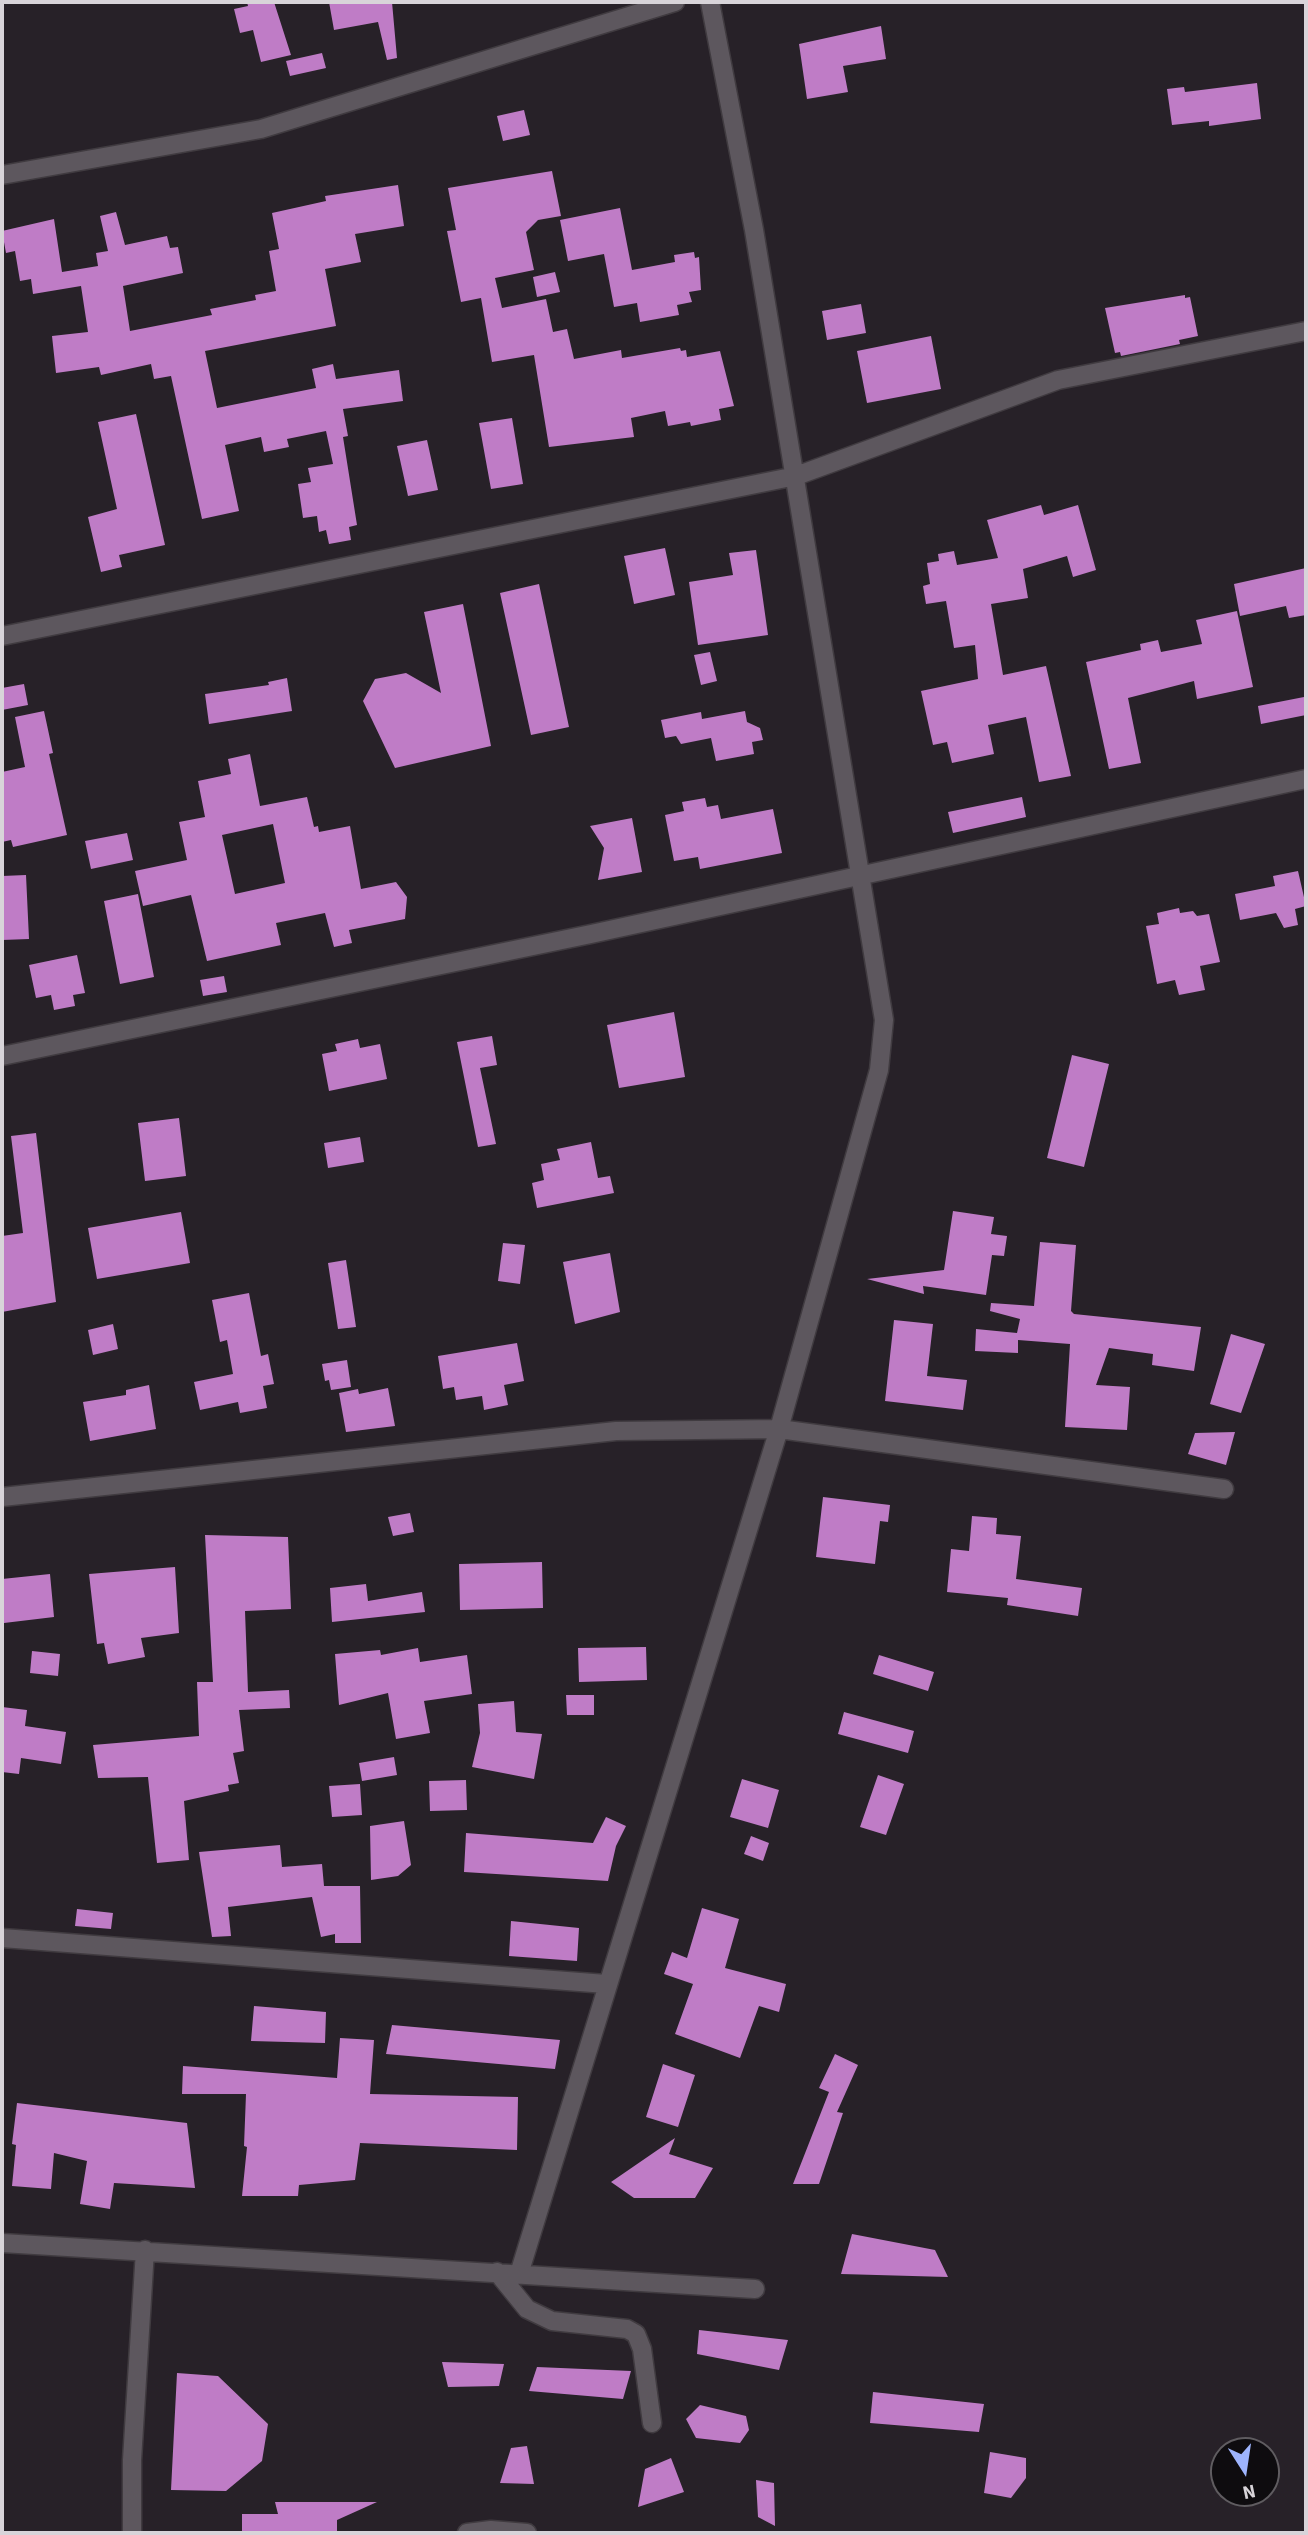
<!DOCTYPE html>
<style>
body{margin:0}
#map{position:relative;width:1308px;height:2535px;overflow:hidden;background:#272128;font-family:"Source Sans 3",sans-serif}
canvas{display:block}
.frame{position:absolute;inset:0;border:4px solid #d8d4d9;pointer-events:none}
.north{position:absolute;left:1210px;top:2437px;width:70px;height:70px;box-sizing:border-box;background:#0e0c0f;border:2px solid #5f5c60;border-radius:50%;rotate:168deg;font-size:19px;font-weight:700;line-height:28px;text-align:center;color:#d8d4d9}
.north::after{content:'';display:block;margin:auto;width:24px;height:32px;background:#9eb4fd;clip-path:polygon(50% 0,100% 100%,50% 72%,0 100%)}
</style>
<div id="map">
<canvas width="1308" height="2535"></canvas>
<div class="frame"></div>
<div class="north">N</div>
</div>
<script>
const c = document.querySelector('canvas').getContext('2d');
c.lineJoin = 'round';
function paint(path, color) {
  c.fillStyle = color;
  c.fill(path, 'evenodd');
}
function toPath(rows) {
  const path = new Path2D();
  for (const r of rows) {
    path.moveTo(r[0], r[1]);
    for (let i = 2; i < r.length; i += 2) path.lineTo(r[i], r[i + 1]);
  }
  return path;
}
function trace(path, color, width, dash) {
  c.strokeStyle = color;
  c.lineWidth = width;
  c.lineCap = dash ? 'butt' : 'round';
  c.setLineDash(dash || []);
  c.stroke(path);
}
const building = toPath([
 [247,2,274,2,291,55,261,62,253,30,240,33,234,9,248,6],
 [329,2,392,2,397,58,387,60,378,22,334,30],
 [881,26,886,59,843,66,848,92,807,99,799,44],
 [322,53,326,68,290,76,286,61],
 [1257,83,1261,119,1209,126,1209,121,1172,125,1167,89,1184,87,1185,92],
 [524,110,530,135,503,141,497,116],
 [552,171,561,216,538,220,526,232,534,270,495,278,502,308,546,299,553,332,567,329,574,359,621,350,622,358,680,348,681,351,686,350,687,357,720,351,734,406,719,409,721,420,691,426,690,422,668,426,665,411,631,418,634,437,549,447,534,355,492,362,481,298,461,302,447,231,456,230,448,188],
 [398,185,404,226,355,234,361,262,325,269,336,326,205,351,217,408,316,388,312,369,333,364,336,379,399,370,403,401,343,409,348,436,343,437,357,525,349,527,351,540,329,544,326,530,319,532,317,516,303,518,298,484,311,482,308,468,333,464,326,431,287,439,289,447,264,452,261,437,225,445,239,511,202,519,171,376,154,379,151,364,101,375,99,367,56,373,52,336,88,332,81,286,33,294,31,279,20,281,15,251,6,253,2,231,54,219,62,272,98,266,96,253,108,251,100,216,116,212,125,245,167,236,170,248,178,247,183,273,123,286,130,331,212,315,210,309,256,300,255,295,276,291,269,251,279,249,272,213,326,201,325,196],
 [620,208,632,270,675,262,674,255,694,252,695,258,699,257,701,290,689,292,692,302,677,305,679,315,640,322,637,303,614,307,604,254,568,261,560,220],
 [555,272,560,292,537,297,533,277],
 [1185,295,1185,298,1190,297,1198,336,1179,340,1180,344,1121,356,1120,352,1115,353,1105,308],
 [861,304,866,333,827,340,822,311],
 [931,336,941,389,867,403,857,351],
 [136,414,165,545,119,555,122,567,101,572,88,517,117,509,98,422],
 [512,418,523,484,491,489,479,423],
 [427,440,438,490,408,496,397,446],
 [1041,505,1044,515,1078,505,1096,570,1073,577,1067,556,1023,569,1028,598,991,604,1003,675,1046,666,1071,776,1039,782,1026,717,988,725,994,754,952,763,947,742,933,745,921,691,978,679,975,645,954,648,946,601,926,604,923,586,930,584,927,563,939,561,938,554,954,551,957,565,998,558,987,520],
 [665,548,675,595,634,604,624,556],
 [756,550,768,635,698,645,689,582,733,575,729,553],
 [1306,568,1306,615,1289,618,1286,606,1240,616,1234,584],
 [539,584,569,727,531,735,500,593],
 [463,604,491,746,395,768,363,701,375,679,406,673,441,693,424,612],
 [1237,611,1253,687,1197,699,1194,681,1128,698,1141,763,1109,769,1086,662,1141,650,1140,644,1158,640,1161,652,1202,644,1196,620],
 [710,652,717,681,701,685,694,655],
 [287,678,292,711,209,724,205,694,269,685,268,682],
 [24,684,28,705,2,710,2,688],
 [1304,697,1306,715,1261,724,1258,706],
 [44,711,53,753,49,754,67,835,13,847,11,840,2,842,2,772,25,767,15,717],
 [745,711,747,722,760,728,763,740,752,742,754,754,716,761,711,738,681,744,676,736,665,738,661,720,701,712,702,719],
 [250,754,260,806,307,797,314,827,318,826,319,832,350,826,361,889,396,882,407,897,405,919,349,930,352,943,334,947,325,913,276,923,281,945,207,961,191,895,143,906,135,871,187,860,179,822,205,817,198,781,231,774,228,759],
 [273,824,285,883,235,894,222,835],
 [1022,797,1026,817,953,833,948,812],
 [705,798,707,807,718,805,721,819,773,809,782,853,700,869,698,857,674,861,665,815,684,811,682,802],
 [632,818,642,872,598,880,604,848,590,826],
 [127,833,133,860,91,869,85,841],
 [1298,871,1306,906,1295,909,1298,925,1284,928,1276,913,1240,920,1235,894,1275,886,1273,876],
 [26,875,29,939,2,940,2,876],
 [138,894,154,977,120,984,104,901],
 [1179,908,1180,913,1193,911,1197,916,1209,914,1220,962,1200,966,1205,990,1179,995,1175,980,1157,984,1146,926,1159,924,1157,913],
 [77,955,85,993,73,995,75,1006,54,1010,51,995,36,998,29,965],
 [224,976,227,992,203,996,200,980],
 [674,1012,685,1077,619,1088,607,1025],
 [492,1036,497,1065,480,1068,496,1144,478,1147,457,1042],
 [358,1039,360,1048,380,1044,387,1079,329,1091,322,1054,337,1051,335,1044],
 [1072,1055,1109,1064,1084,1167,1047,1158],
 [179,1118,186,1176,145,1181,138,1123],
 [36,1133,56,1302,2,1312,2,1236,23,1233,11,1136],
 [360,1137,364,1162,328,1168,324,1143],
 [591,1142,598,1178,610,1176,614,1193,537,1208,532,1183,544,1180,541,1164,560,1160,557,1149],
 [953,1211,994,1217,991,1234,1007,1236,1004,1256,992,1255,986,1295,923,1286,924,1294,867,1279,944,1270],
 [181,1212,190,1263,97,1279,88,1228],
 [1040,1242,1076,1245,1071,1311,1074,1314,1201,1327,1194,1371,1152,1365,1153,1354,1109,1348,1096,1385,1130,1387,1127,1430,1065,1427,1070,1344,1018,1340,1018,1353,975,1351,976,1329,1017,1333,1020,1319,990,1311,991,1303,1034,1306],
 [503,1243,525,1245,520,1284,498,1281],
 [610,1253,620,1312,575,1324,563,1262],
 [346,1260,356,1327,338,1329,328,1263],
 [249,1293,261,1356,268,1354,274,1384,263,1386,267,1408,240,1413,238,1402,200,1410,194,1382,233,1374,227,1340,220,1342,212,1300],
 [894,1320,933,1324,927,1376,967,1380,963,1410,885,1401],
 [113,1324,118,1349,93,1355,88,1330],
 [1231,1334,1265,1344,1241,1413,1210,1404],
 [517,1343,524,1381,504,1385,508,1405,484,1410,482,1396,456,1400,454,1387,443,1389,438,1356],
 [347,1360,351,1387,331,1390,329,1380,325,1381,322,1364],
 [149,1385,156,1429,90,1441,83,1402,126,1395,126,1390],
 [388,1388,395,1426,346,1432,339,1393,358,1389,359,1394],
 [1235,1432,1226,1465,1188,1454,1195,1433],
 [823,1497,890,1505,888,1522,880,1521,875,1564,816,1557],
 [410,1513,414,1532,393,1536,388,1517],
 [972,1516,997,1518,996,1534,1021,1536,1016,1579,1082,1588,1078,1616,1007,1605,1008,1598,947,1592,951,1549,969,1551],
 [205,1535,288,1537,291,1609,245,1611,248,1692,289,1690,290,1708,239,1710,244,1751,233,1753,239,1783,228,1785,229,1791,184,1801,189,1860,157,1863,148,1777,98,1778,93,1745,199,1736,197,1682,213,1682],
 [542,1562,543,1608,460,1610,459,1564],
 [175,1567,179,1633,141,1638,145,1657,108,1664,104,1643,97,1644,89,1574],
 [50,1574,54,1617,4,1623,2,1579],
 [366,1584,368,1601,422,1592,425,1612,332,1622,330,1588],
 [646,1647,647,1680,579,1682,578,1648],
 [418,1648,420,1662,467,1655,472,1694,424,1701,430,1733,396,1739,388,1693,339,1705,335,1654,380,1650,381,1655],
 [32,1651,60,1654,58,1676,30,1673],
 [879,1655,934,1672,928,1691,873,1674],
 [566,1695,594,1695,594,1715,567,1715],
 [514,1701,516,1732,542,1734,534,1779,472,1767,480,1733,478,1704],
 [2,1707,27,1710,25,1726,66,1732,61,1764,21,1758,19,1774,2,1772],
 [844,1712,914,1731,908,1753,838,1734],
 [394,1757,397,1775,362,1781,359,1763],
 [878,1775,904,1784,886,1835,860,1827],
 [742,1779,779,1790,768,1828,730,1817],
 [466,1780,467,1810,430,1811,429,1781],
 [360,1784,362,1815,332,1817,329,1786],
 [606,1817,626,1826,616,1846,608,1881,464,1872,466,1833,593,1843],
 [404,1821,411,1865,398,1876,371,1880,370,1826],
 [751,1836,769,1843,763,1861,744,1854],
 [280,1845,282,1867,322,1864,324,1886,360,1886,361,1943,335,1943,335,1934,321,1937,312,1897,228,1907,231,1936,212,1937,199,1852],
 [702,1908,739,1919,725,1968,786,1984,779,2012,759,2006,740,2058,675,2034,693,1984,664,1974,672,1952,687,1958],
 [77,1909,113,1913,111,1929,75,1926],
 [511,1921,579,1928,577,1961,509,1956],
 [254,2006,326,2012,325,2043,251,2041],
 [392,2025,560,2040,555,2069,386,2054],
 [340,2038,374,2040,370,2094,518,2097,517,2150,360,2143,355,2180,299,2185,298,2196,242,2196,247,2147,244,2146,246,2094,182,2094,183,2066,337,2078],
 [835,2054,858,2065,837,2112,843,2113,819,2184,793,2184,829,2092,819,2088],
 [663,2064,695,2075,678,2127,646,2117],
 [17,2103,187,2123,195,2188,114,2183,110,2209,80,2204,87,2161,54,2153,51,2189,12,2186,16,2145,12,2144],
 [675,2138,669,2154,713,2168,695,2198,634,2198,611,2182],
 [852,2234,935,2250,948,2277,841,2274],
 [699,2330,788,2340,779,2370,697,2354],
 [442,2362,504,2364,499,2386,448,2387],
 [537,2367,631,2371,623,2399,529,2391],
 [177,2373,218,2376,268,2424,262,2461,226,2491,171,2490],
 [873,2392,984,2404,979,2432,870,2423],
 [700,2405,746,2416,749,2430,740,2443,696,2438,686,2419],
 [527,2446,534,2484,500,2483,511,2448],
 [990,2452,1026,2458,1026,2478,1011,2498,984,2493],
 [671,2458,684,2492,638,2507,645,2469],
 [756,2480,774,2483,775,2526,758,2517],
 [275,2502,377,2502,337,2520,337,2533,242,2533,242,2514,278,2514]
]);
const minor = toPath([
 [2,175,261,129,675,2],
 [2,636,796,476,1058,380,1306,331],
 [2,1056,591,934,1306,779],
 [2,1497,616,1431,779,1429,1224,1489],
 [2,1938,606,1984],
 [2,2243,755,2289],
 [497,2272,527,2309,552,2321,627,2329,636,2334,642,2349,652,2423],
 [519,2274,779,1429,879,1070,884,1020,754,230,710,2],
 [132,2533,132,2460,145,2250],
 [467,2533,491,2530,527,2533]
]);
paint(building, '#bf7cc6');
trace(minor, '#403b40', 21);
trace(minor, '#5d575e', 18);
</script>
